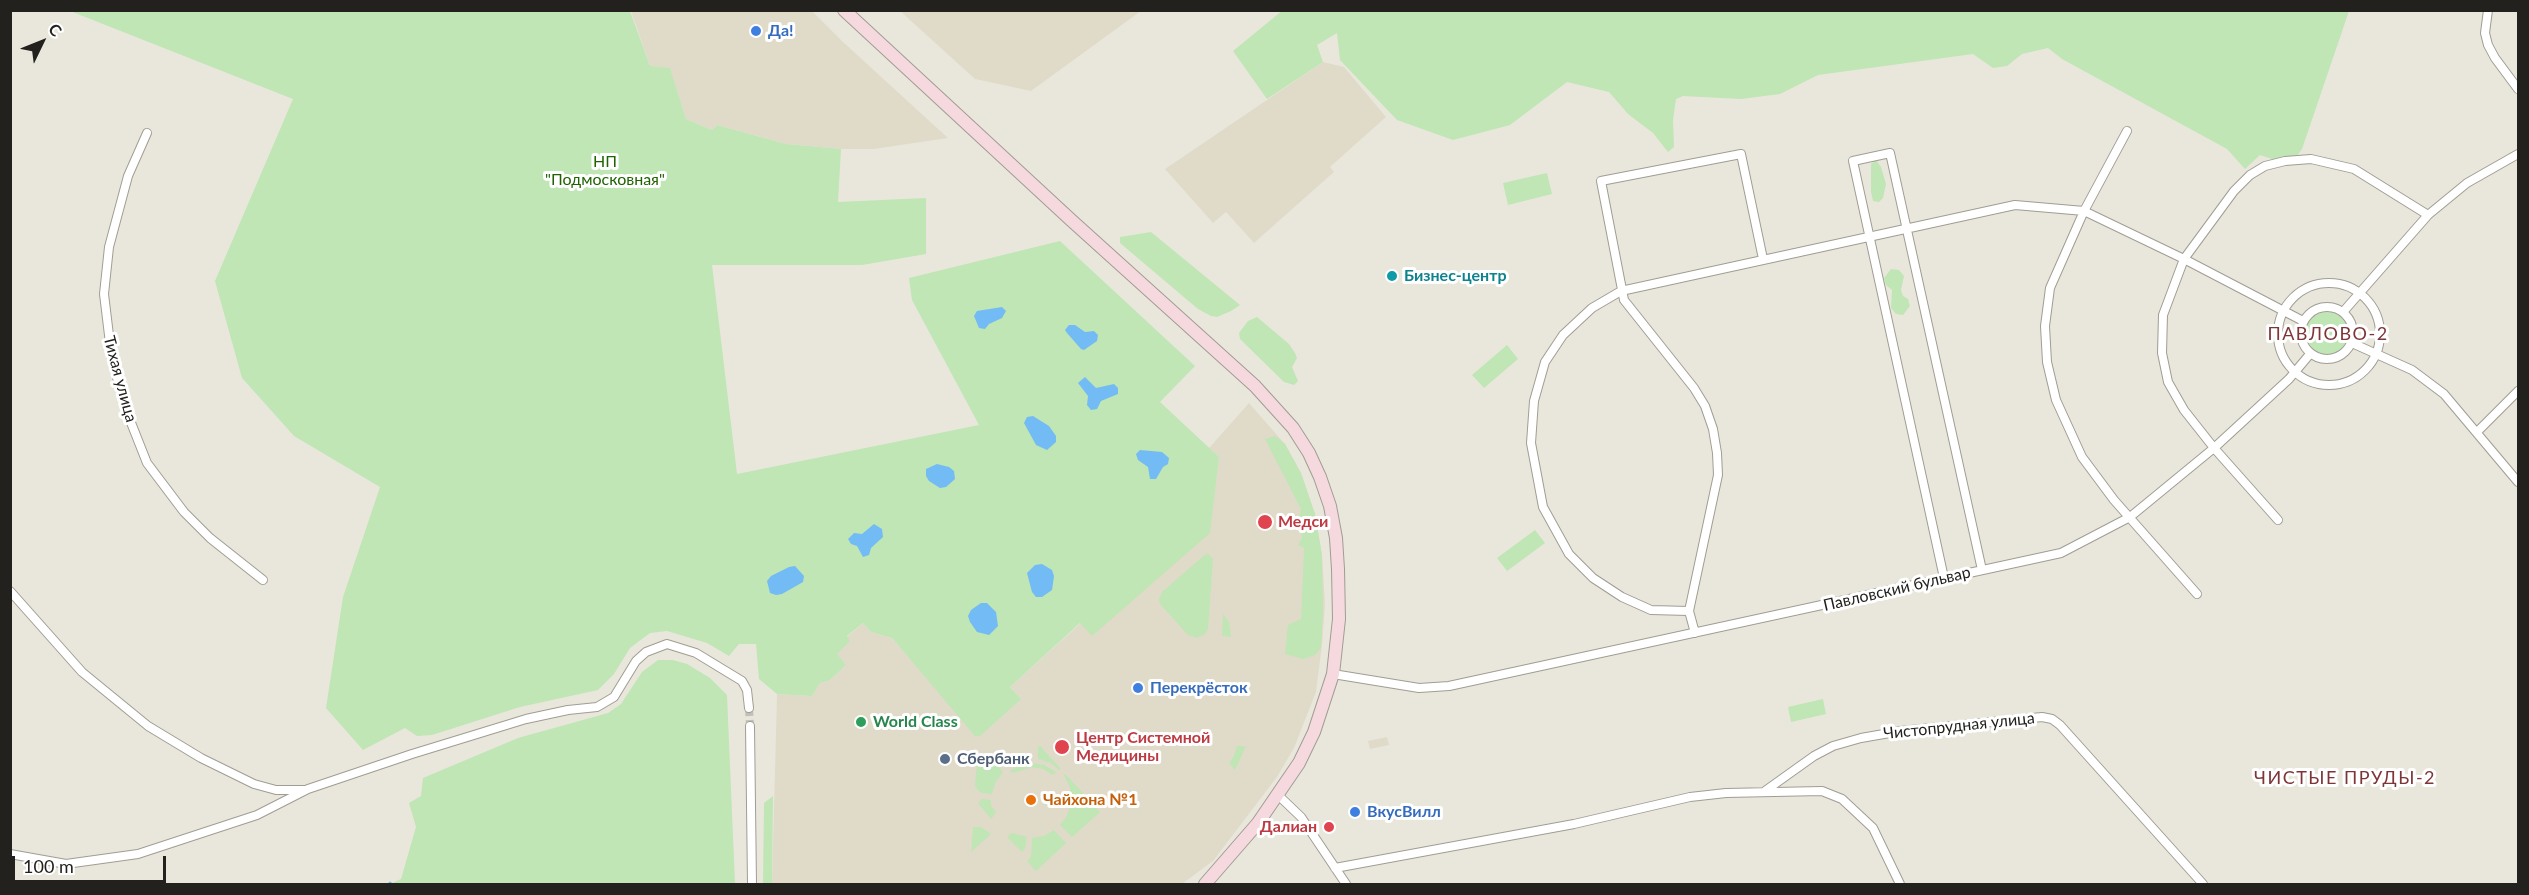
<!DOCTYPE html>
<meta charset="utf-8">
<style>
body{margin:0}
#map{position:relative;width:2529px;height:895px;overflow:hidden;background:#e9e7dc;font-family:Lato,sans-serif}
canvas{display:block}
.frame{position:absolute;inset:0;border:12px solid #22211e;pointer-events:none}
.north{position:absolute;left:12px;top:12px;width:60px;height:60px;-webkit-text-stroke:4px #fff;paint-order:stroke;rotate:47deg;font-size:16px;font-weight:700;line-height:24px;text-align:center;color:#22211e}
.north::after{content:'';display:block;margin:auto;width:21px;height:27px;background:#22211e;clip-path:polygon(50% 0,100% 100%,50% 72%,0 100%)}
.scale{position:absolute;left:12px;top:856px;width:154px;height:27px;box-sizing:border-box;border:3px solid #22211e;border-top:0;padding-left:8px;font-size:18px;line-height:21px;white-space:nowrap;color:#22211e;-webkit-text-stroke:4px #fff;paint-order:stroke}
</style>
<div id="map">
<canvas width="2529" height="895"></canvas>
<div class="frame"></div>
<div class="north">С</div>
<div class="scale">100 m</div>
</div>
<script>
const c = document.querySelector('canvas').getContext('2d');
c.lineJoin = 'round';
function paint(path, color) {
  c.fillStyle = color;
  c.fill(path, 'evenodd');
}
function toPath(rows) {
  const path = new Path2D();
  for (const r of rows) {
    if (r.length === 3) {
      path.moveTo(r[0] + r[2], r[1]);
      path.arc(r[0], r[1], r[2], 0, 2 * Math.PI);
      continue;
    }
    path.moveTo(r[0], r[1]);
    for (let i = 2; i < r.length; i += 2) path.lineTo(r[i], r[i + 1]);
  }
  return path;
}
function trace(path, color, width, dash) {
  c.strokeStyle = color;
  c.lineWidth = width;
  c.lineCap = dash ? 'butt' : 'round';
  c.setLineDash(dash || []);
  c.stroke(path);
}
function write(font, color, halo, rows, align = 'center') {
  c.font = font + ' Lato,sans-serif';
  c.lineWidth = 6;
  c.setLineDash([]);
  c.textBaseline = 'middle';
  c.strokeStyle = halo;
  c.fillStyle = color;
  for (const [text, x, y, turn = 0] of rows) {
    c.save();
    c.translate(x, y);
    c.rotate((+turn || 0) * Math.PI / 180);
    c.textAlign = isNaN(turn) ? turn : align;
    if (halo) c.strokeText(text, 0, 0);
    c.fillText(text, 0, 0);
    c.restore();
  }
}
const built = toPath([
 [631,11,812,11,842,41,948,138,874,149,841,149,786,144,717,125,712,130,686,119,670,69,650,66],
 [900,11,1141,11,1031,91,975,79],
 [1323,62,1344,67,1386,117,1330,167,1334,172,1254,243,1226,212,1213,223,1165,169],
 [1249,403,1285,444,1301,473,1315,514,1322,555,1325,604,1322,645,1316,692,1294,748,1277,777,1213,861,1182,884,772,884,777,694,812,696,820,683,830,680,846,665,836,654,850,641,847,637,863,623,871,632,892,638,937,690,1021,699,1010,687,1081,623,1093,635,1217,471,1219,457,1209,448],
 [1387,737,1389,745,1370,749,1368,741]
]);
const green = toPath([
 [1283,10,2349,11,2302,149,2295,159,2275,160,2260,155,2245,169,2227,149,2062,59,2048,48,2022,54,2007,66,1993,68,1973,54,1818,75,1780,94,1741,99,1683,96,1676,99,1673,120,1674,147,1668,152,1653,133,1628,114,1609,92,1567,82,1510,125,1453,140,1397,120,1340,60,1337,33,1317,45,1323,62,1267,99,1233,51],
 [70,11,630,11,650,66,670,68,686,119,712,130,717,125,786,144,841,149,838,202,926,198,926,254,862,265,712,265,737,474,979,425,912,300,909,278,1060,241,1195,366,1160,402,1219,457,1210,533,1092,636,1080,623,1010,687,1021,699,980,736,975,736,892,638,871,632,863,623,847,636,850,641,837,654,846,665,830,680,820,683,812,696,777,694,759,679,756,644,739,644,729,656,707,643,667,631,650,633,630,648,614,674,598,690,520,707,432,735,417,736,405,728,363,750,326,708,343,597,380,487,294,436,242,378,215,281,293,99],
 [1876,160,1881,167,1886,184,1883,198,1879,202,1873,201,1871,192,1871,164],
 [1547,173,1552,194,1508,205,1503,183],
 [1151,232,1240,305,1231,311,1217,317,1211,316,1198,309,1120,243,1120,237],
 [1891,269,1899,270,1904,276,1901,290,1903,296,1908,299,1910,306,1903,315,1896,314,1891,308,1892,290,1886,285,1884,278],
 [2327,334,22],
 [1257,317,1289,344,1295,353,1297,358,1292,367,1298,381,1294,385,1284,382,1240,339,1239,333,1248,321],
 [1507,345,1518,359,1484,388,1472,375],
 [1275,436,1285,444,1301,473,1315,514,1322,555,1323,613,1321,648,1315,655,1303,659,1285,654,1288,625,1301,619,1304,548,1298,545,1302,538,1299,517,1301,509,1265,439],
 [1535,530,1545,543,1507,571,1497,558],
 [1207,553,1213,559,1208,629,1205,634,1197,638,1188,635,1160,604,1159,599,1162,592],
 [1223,614,1229,622,1231,637,1222,636],
 [658,660,673,660,687,664,710,678,727,695,735,884,390,884,401,879,416,827,409,803,421,796,423,778,518,738,608,713,621,704,642,672],
 [1823,699,1826,714,1791,722,1788,707],
 [1040,746,1061,769,1059,770,1051,763,1038,759,1038,747],
 [1237,746,1246,746,1235,770,1229,763,1234,756],
 [986,753,1003,772,995,783,992,794,981,793,975,786,977,762],
 [1032,763,1044,765,1056,772,1053,775,1043,769,1032,767,1013,773,1010,771,1020,765],
 [1065,774,1085,795,1082,798,1071,798,1070,788,1064,775],
 [773,796,772,884,763,884,764,803],
 [982,799,991,800,991,806,996,812,991,819,978,803],
 [1090,802,1100,812,1072,837,1060,825,1067,816,1071,803,1081,803,1085,807],
 [973,827,981,827,991,834,971,852],
 [1054,830,1066,843,1036,871,1027,861,1031,857,1032,838,1044,836],
 [1012,833,1027,837,1025,849,1022,852,1007,837]
]);
const water = toPath([
 [1002,307,1006,311,1002,318,989,324,985,329,979,328,974,316,977,311],
 [1069,325,1075,325,1085,332,1094,331,1098,335,1097,341,1084,350,1081,349,1067,333,1065,330],
 [1085,377,1096,388,1114,384,1118,388,1118,394,1101,401,1097,409,1091,410,1087,405,1088,396,1078,383],
 [1033,416,1049,426,1056,436,1056,442,1047,450,1036,445,1024,423,1027,417],
 [1140,450,1162,452,1169,458,1168,464,1163,467,1156,479,1150,479,1148,467,1138,460,1136,454],
 [937,464,949,467,954,471,955,479,946,487,940,488,929,481,926,476,926,469],
 [874,524,882,529,883,537,871,548,869,555,863,557,857,546,851,544,848,539,854,533,862,534],
 [1042,564,1052,570,1054,576,1052,590,1042,597,1036,597,1032,592,1027,573,1035,565],
 [795,566,804,576,803,582,782,594,776,595,770,593,767,581,771,576,789,567],
 [981,603,987,603,996,612,998,626,989,635,977,632,970,622,968,616,971,610]
]);
const stream = toPath([
 [390,883,391,884]
]);
const minorTunnel = toPath([
 [749,708,750,726]
]);
const minor = toPath([
 [2488,10,2485,33,2488,45,2495,58,2518,89],
 [2127,131,2084,211,2050,288,2045,326,2047,362,2056,400,2082,457,2114,500,2197,594],
 [147,133,128,176,109,247,104,294,112,360,126,410,147,463,184,512,210,538,263,580],
 [2329,334,51],
 [2327,333,26],
 [2343,312,2428,215,2467,183,2518,154],
 [2352,343,2412,370,2444,394,2518,482],
 [2477,432,2518,391],
 [2278,520,2214,448,2184,410,2168,382,2162,353,2163,315,2184,259,2234,191,2250,175,2265,166,2285,161,2311,159,2354,169,2428,215],
 [1944,578,1853,161,1890,153,1982,570],
 [10,591,82,672,148,726,201,758,254,784,276,790,305,790],
 [1689,611,1651,610,1622,597,1593,578,1569,554,1543,507,1531,443,1534,401,1545,362,1563,335,1592,308,1621,291,2015,205,2084,211,2184,259,2303,321],
 [1695,633,1689,611,1718,475,1717,453,1713,429,1705,406,1694,388,1624,300,1601,181,1741,154,1763,259],
 [1333,674,1419,688,1449,686,2061,553,2130,517,2214,448,2289,379,2310,354],
 [750,726,752,884],
 [1765,791,1814,756,1833,746,1861,738,1901,731,2042,717,2052,719,2060,725,2203,884],
 [1278,795,1301,817,1346,884],
 [10,854,66,864,138,854,257,815,308,789,412,754,526,719,568,710,597,707,614,697,636,661,646,652,667,644,696,653,742,681,747,690,749,708],
 [1335,868,1574,824,1690,797,1726,793,1822,791,1842,799,1873,828,1900,884]
]);
const secondary = toPath([
 [844,10,1071,220,1255,386,1293,428,1309,453,1320,477,1330,506,1336,538,1338,569,1339,619,1333,674,1314,732,1299,763,1258,823,1205,884]
]);
const markers = [
 [756,31,6,"#3f7fe0"],
 [1392,276,6,"#0f9aa8"],
 [1265,522,8,"#e0444e"],
 [1138,688,6,"#3f7fe0"],
 [861,722,6,"#2e9e5b"],
 [1062,747,8,"#e0444e"],
 [945,759,6,"#5c6f8a"],
 [1031,800,6,"#e8710a"],
 [1355,812,6,"#3f7fe0"],
 [1329,827,6,"#e0444e"]
];
const shopNames = [
 ["Да!",768,31],
 ["Перекрёсток",1150,688],
 ["ВкусВилл",1367,812]
];
const parkNames = [
 ["НП",605,162],
 ["\"Подмосковная\"",605,180]
];
const cultureNames = [
 ["Бизнес-центр",1404,276]
];
const streetNames = [
 ["Тихая улица",120,379,75],
 ["Павловский бульвар",1897,589,-13],
 ["Чистопрудная улица",1959,726,-6]
];
const healthNames = [
 ["Медси",1278,522],
 ["Центр Системной",1076,738],
 ["Медицины",1076,756],
 ["Далиан",1317,827,"right"]
];
const leisureNames = [
 ["World Class",873,722]
];
const serviceNames = [
 ["Сбербанк",957,759]
];
const foodNames = [
 ["Чайхона №1",1043,800]
];
const neighbourhoodNames = [
 ["ПАВЛОВО-2",2328,334],
 ["ЧИСТЫЕ ПРУДЫ-2",2345,778]
];
paint(built, '#e0dbc9');
paint(green, '#bfe6b4');
paint(water, '#73bbf4');
trace(stream, '#73bbf4', 3);
trace(minorTunnel, '#c1bfb6', 8, [8, 4]);
trace(minor, '#a09d93', 10);
trace(secondary, '#a09d93', 14);
trace(minor, '#fff', 8);
trace(secondary, '#f6d9df', 12);
for (const [x, y, r, color] of markers) {
  const dot = new Path2D();
  dot.arc(x, y, r, 0, 2 * Math.PI);
  c.fillStyle = color;
  c.fill(dot);
  trace(dot, '#fff', 2);
}
write('bold 16px', '#366cbe', '#fff', shopNames, 'left');
write('16px', '#206402', '#fff', parkNames);
write('bold 16px', '#0d838f', '#fff', cultureNames, 'left');
write('16px', '#22211e', '#fff', streetNames);
write('bold 16px', '#be3a42', '#fff', healthNames, 'left');
write('bold 16px', '#27864d', '#fff', leisureNames, 'left');
write('bold 16px', '#4e5e75', '#fff', serviceNames, 'left');
write('bold 16px', '#c56008', '#fff', foodNames, 'left');
c.letterSpacing = '1.5px';
write('18px', '#7d3538', '#fff', neighbourhoodNames);
c.letterSpacing = '0px';
</script>
